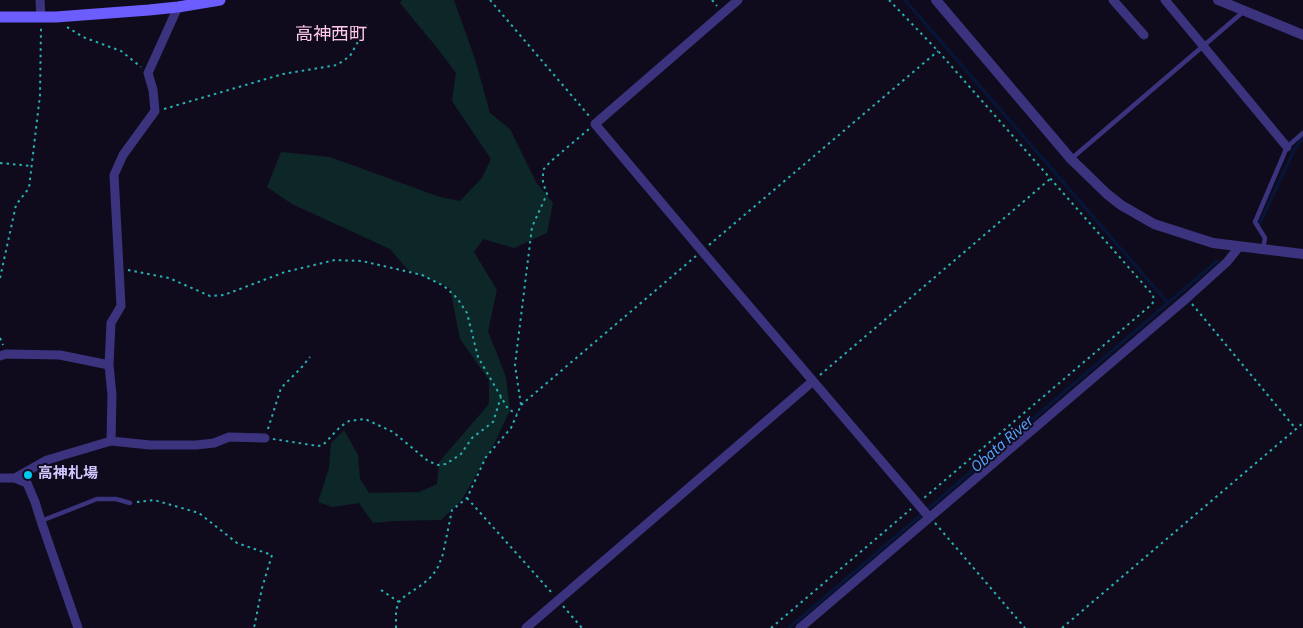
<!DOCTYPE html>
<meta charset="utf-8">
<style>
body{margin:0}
canvas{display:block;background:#0f0b1d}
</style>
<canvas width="1303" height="628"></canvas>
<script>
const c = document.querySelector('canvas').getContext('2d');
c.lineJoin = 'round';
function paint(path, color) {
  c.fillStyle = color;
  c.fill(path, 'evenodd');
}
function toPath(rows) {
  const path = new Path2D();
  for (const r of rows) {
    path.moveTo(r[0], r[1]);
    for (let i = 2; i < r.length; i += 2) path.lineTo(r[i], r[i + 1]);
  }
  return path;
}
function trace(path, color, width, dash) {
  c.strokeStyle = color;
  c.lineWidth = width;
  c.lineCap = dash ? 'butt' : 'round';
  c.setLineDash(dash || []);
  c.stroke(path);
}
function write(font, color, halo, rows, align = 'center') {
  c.font = font + ' "Source Sans 3","Noto Sans JP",sans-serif';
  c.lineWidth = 4;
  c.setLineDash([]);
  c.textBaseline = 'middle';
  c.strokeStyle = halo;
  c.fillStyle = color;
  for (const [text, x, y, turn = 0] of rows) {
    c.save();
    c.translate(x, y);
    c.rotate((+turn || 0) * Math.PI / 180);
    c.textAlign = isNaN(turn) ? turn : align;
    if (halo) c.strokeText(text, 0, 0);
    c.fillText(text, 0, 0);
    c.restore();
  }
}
const green = toPath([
 [402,0,454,0,475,59,490,113,510,129,536,182,553,203,547,233,514,248,483,239,474,252,497,290,488,331,506,377,510,410,494,444,461,501,441,520,395,521,373,523,359,503,332,507,318,502,329,468,331,443,344,430,358,455,360,479,369,493,419,492,437,484,439,462,489,404,489,380,460,339,450,288,408,270,390,249,292,204,267,187,281,152,330,157,440,197,460,201,482,178,491,159,452,101,456,73,438,49,400,3]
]);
const stream = toPath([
 [905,0,1168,303],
 [1259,225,1294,150,1303,138],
 [789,628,1217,261]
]);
const path = toPath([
 [490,0,590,117],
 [712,0,717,6],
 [889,0,938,51,1153,295,1154,301,1151,305,924,498],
 [67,27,83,37,121,51,141,67],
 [164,109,283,74,337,65,350,56,369,22],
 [0,163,32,166],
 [709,245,938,51],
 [128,270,169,278,210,296,224,295,285,272,335,260,362,261,422,275,444,286,457,298,467,313,478,357,508,409,517,414],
 [0,278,16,205,29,188,40,95,41,27],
 [1192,304,1296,429],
 [0,338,3,345],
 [820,375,1050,179],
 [521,405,696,256],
 [268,429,281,388,301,368,310,357],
 [273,439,318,446,323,445,340,427,349,421,365,419,393,432,428,461,438,465,446,464,461,454,472,438,493,422,501,397],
 [467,498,552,593],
 [137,502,154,500,199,513,237,543,272,555,262,588,254,628],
 [935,523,1025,628],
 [381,590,399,602],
 [563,606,582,628],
 [396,628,396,610,399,602,405,596,423,584,432,576,438,567,443,554,452,510,467,498,486,457,511,428,521,405,515,365,532,227,547,194,543,183,543,170,550,162,589,129],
 [771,628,911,509],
 [1062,628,1303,423]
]);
const service = toPath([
 [1071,159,1243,12],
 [1263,249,1265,238,1255,222,1287,147,1303,133],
 [41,521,97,499,116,499,130,503]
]);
const minor = toPath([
 [40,0,41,17],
 [738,0,595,124,702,251,929,517],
 [1113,0,1144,35],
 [1165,0,1287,147],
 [0,356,6,354,60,355,109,365],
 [111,441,112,395,109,365,111,323,121,306,114,175,123,155,155,111,153,90,148,73,178,7],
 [0,478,15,478,27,483,35,502,41,521,78,628],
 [15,478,47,460,111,441,150,445,196,445,214,443,229,437,265,438],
 [526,628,813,381],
 [800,628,1187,298,1227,262,1239,247]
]);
const tertiary = toPath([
 [936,0,1071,159,1107,194,1121,205,1154,224,1213,243,1303,254],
 [1218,0,1303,35]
]);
const secondary = toPath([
 [0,17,56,17,149,10,178,7,220,0]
]);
const markers = [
 [28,475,5,"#00c9f1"]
];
const poiNames = [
 ["高神札場",38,475]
];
const waterNames = [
 ["Obata River",1003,445,-41]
];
const quarterNames = [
 ["高神西町",331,36]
];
paint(green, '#0d2627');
trace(stream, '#06163a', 3);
trace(path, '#27b1b2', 2, [2.5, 4]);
trace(service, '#3b337e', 4.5);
trace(minor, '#3b337e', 9);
trace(tertiary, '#3b337e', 10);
trace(secondary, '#6c5dff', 11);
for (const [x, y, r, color] of markers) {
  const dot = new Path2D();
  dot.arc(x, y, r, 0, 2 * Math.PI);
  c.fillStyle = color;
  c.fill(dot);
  trace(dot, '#0f0b1d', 2);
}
write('bold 15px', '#d1c6ff', '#0f0b1d', poiNames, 'left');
write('italic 16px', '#54a5ff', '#0f0b1d', waterNames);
write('18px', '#ffc8e7', '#0f0b1d', quarterNames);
</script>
